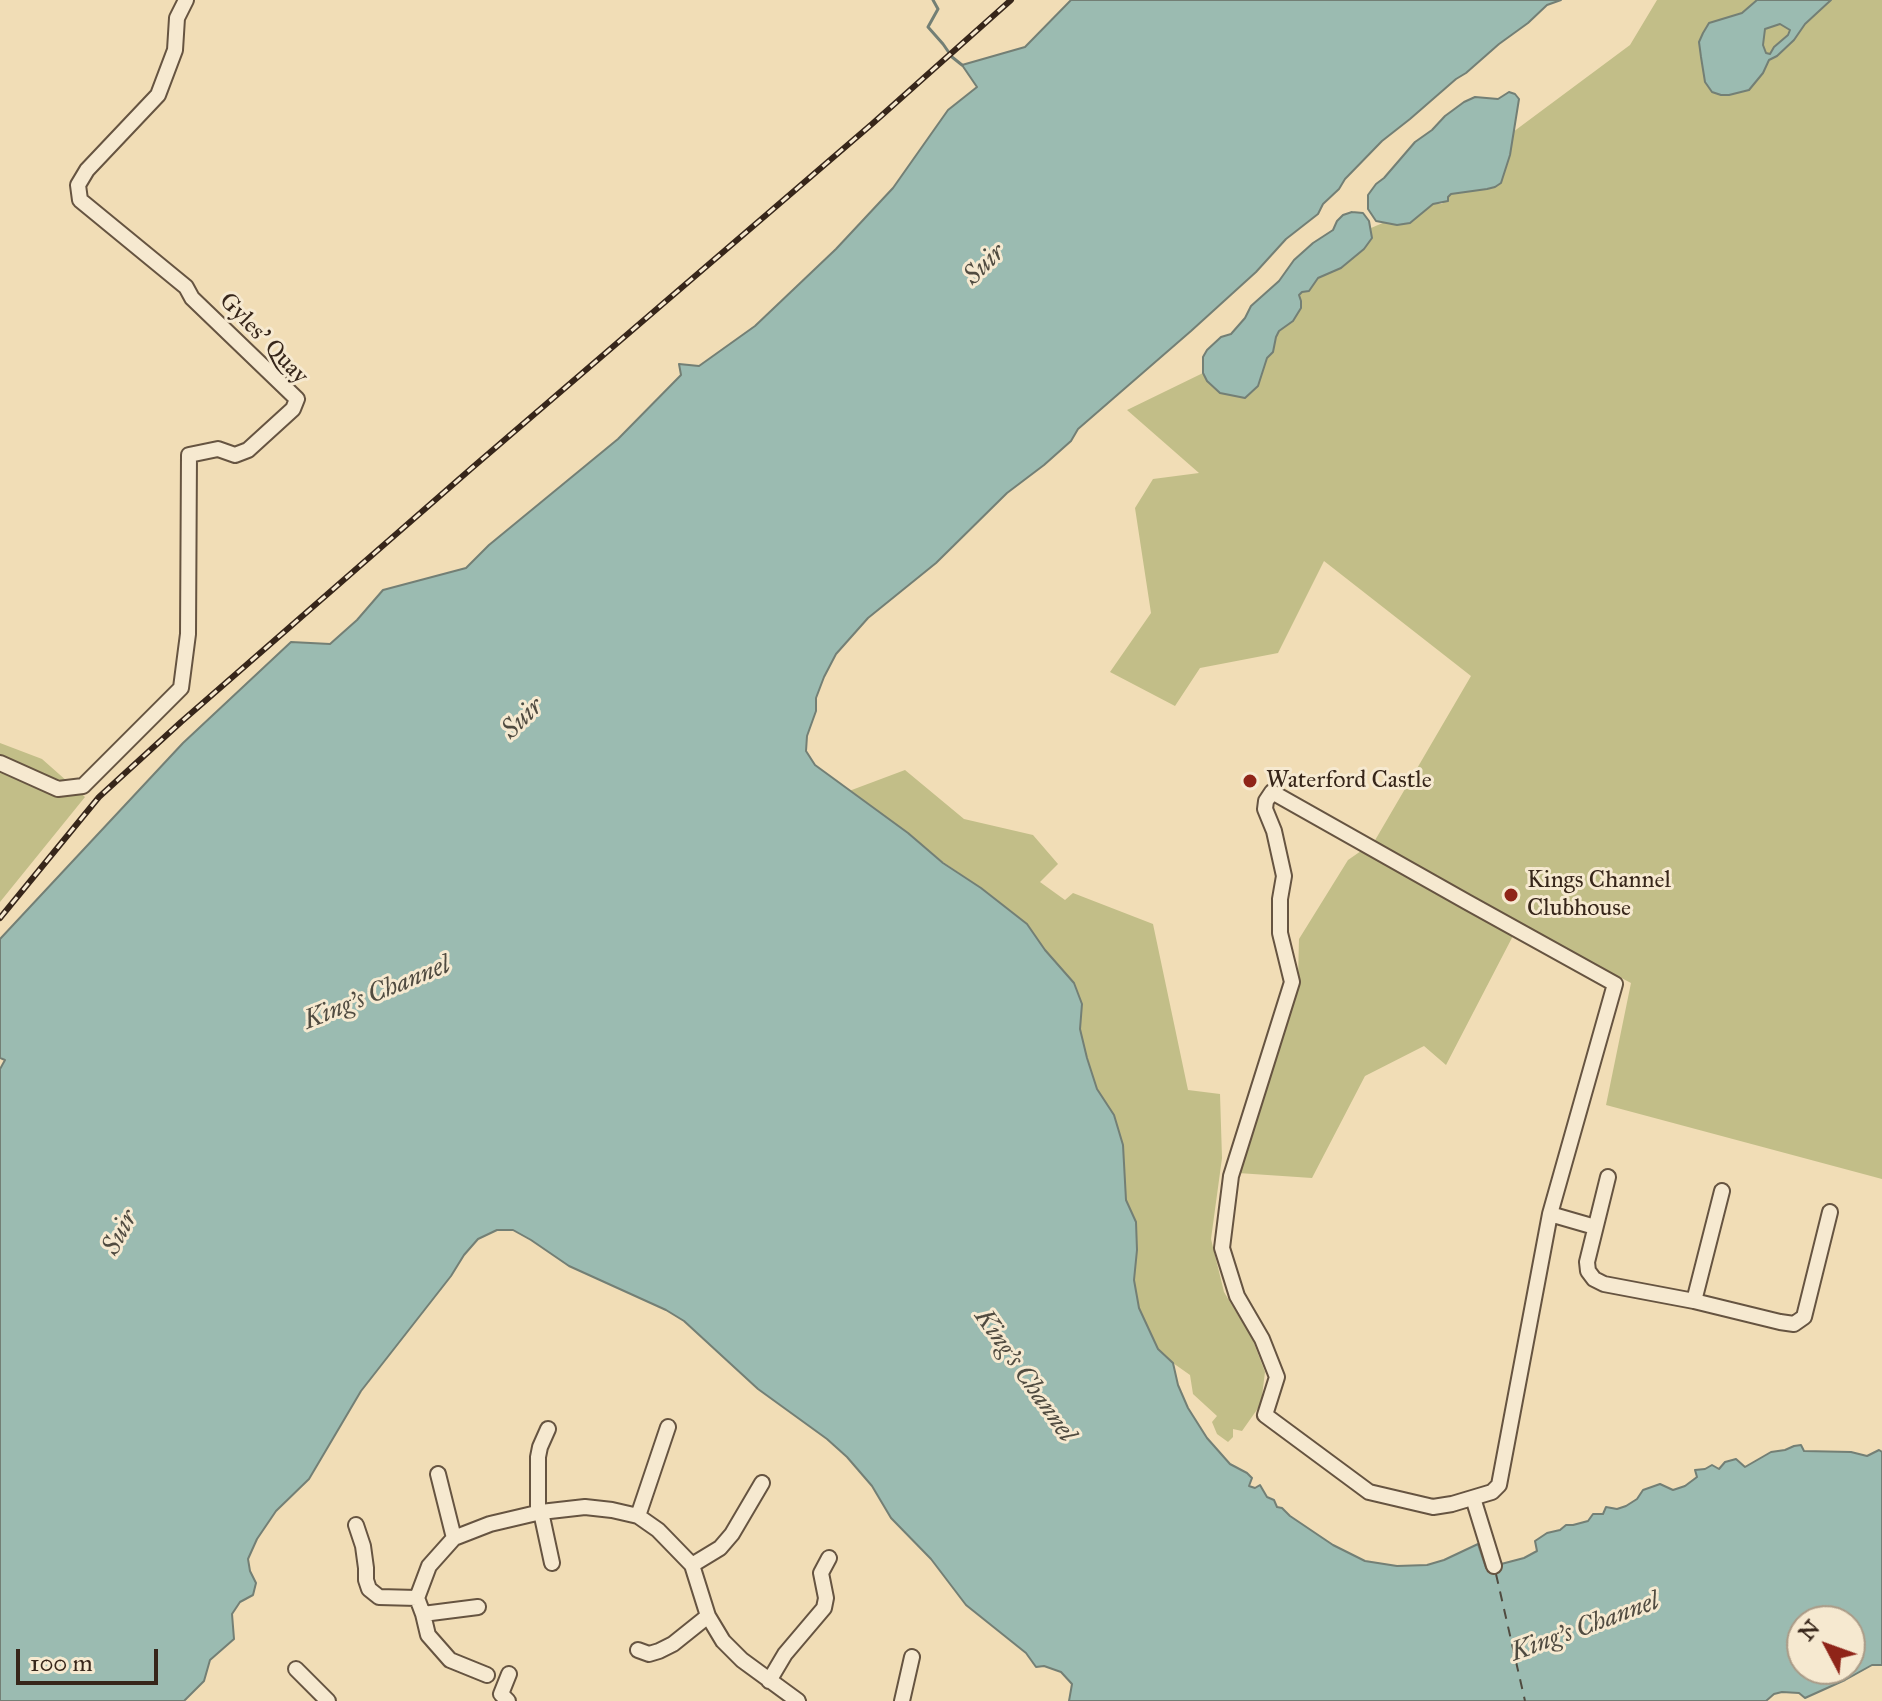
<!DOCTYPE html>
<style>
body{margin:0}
#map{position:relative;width:1882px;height:1701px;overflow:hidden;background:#f1ddb6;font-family:"IM FELL Great Primer",serif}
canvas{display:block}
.north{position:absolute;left:1786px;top:1605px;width:80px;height:80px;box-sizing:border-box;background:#f6e9d0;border:2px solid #aa9b87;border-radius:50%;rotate:311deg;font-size:22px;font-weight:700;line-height:32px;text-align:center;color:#37261a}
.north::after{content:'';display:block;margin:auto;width:28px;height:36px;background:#8f2418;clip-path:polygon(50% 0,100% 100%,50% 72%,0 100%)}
.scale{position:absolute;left:16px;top:1649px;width:142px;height:36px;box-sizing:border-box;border:4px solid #37261a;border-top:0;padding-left:10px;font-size:24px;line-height:28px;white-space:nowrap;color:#37261a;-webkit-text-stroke:6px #f6e9d0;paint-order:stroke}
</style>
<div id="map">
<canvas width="1882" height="1701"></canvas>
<div class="north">N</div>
<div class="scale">100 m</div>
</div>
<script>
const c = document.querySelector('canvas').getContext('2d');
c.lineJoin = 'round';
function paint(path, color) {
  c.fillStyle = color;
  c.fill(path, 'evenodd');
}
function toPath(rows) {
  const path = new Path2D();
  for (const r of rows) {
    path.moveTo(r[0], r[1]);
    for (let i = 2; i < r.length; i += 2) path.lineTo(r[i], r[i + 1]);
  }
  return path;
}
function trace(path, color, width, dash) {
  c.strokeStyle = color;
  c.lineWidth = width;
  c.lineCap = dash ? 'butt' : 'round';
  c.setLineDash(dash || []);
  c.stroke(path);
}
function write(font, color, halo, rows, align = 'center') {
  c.font = font + ' "IM FELL Great Primer",serif';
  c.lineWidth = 6;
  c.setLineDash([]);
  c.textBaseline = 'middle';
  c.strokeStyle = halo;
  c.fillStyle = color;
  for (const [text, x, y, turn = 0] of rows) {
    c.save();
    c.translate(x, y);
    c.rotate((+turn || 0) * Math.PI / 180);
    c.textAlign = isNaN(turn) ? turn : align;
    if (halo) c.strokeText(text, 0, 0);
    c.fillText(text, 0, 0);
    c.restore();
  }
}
const green = toPath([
 [1657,0,1882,0,1882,1179,1606,1105,1631,983,1523,927,1515,932,1446,1065,1424,1046,1365,1076,1312,1178,1238,1173,1298,980,1299,939,1348,860,1374,842,1471,676,1324,561,1278,653,1200,668,1175,706,1110,672,1151,613,1135,508,1153,479,1199,473,1127,410,1203,373,1207,381,1220,392,1245,397,1258,386,1267,358,1273,352,1276,337,1279,331,1293,321,1301,308,1301,301,1299,295,1302,292,1309,291,1318,278,1341,268,1372,238,1371,228,1385,222,1397,225,1410,223,1433,204,1442,204,1451,194,1495,187,1501,183,1510,155,1513,132,1630,45],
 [0,743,42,759,85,797,0,902],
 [905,770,964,819,1033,835,1058,864,1040,882,1065,900,1073,893,1153,924,1188,1090,1220,1094,1222,1158,1211,1239,1224,1292,1252,1338,1265,1372,1261,1404,1242,1431,1233,1429,1233,1437,1228,1442,1217,1434,1212,1422,1217,1416,1193,1394,1190,1375,1173,1363,1158,1349,1139,1308,1134,1280,1137,1250,1136,1222,1126,1200,1123,1145,1114,1115,1097,1089,1087,1058,1080,1028,1082,1004,1074,983,1045,950,1027,924,981,888,943,862,908,833,849,791]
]);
const water = toPath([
 [1071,0,1561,0,1547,5,1528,23,1499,44,1466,73,1456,79,1410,119,1382,141,1345,179,1339,189,1323,204,1318,214,1286,239,1256,272,1191,331,1078,429,1071,441,1044,465,1007,493,936,563,868,618,836,654,824,677,816,698,816,711,807,736,806,751,815,765,908,833,943,863,981,888,1027,924,1045,950,1074,983,1082,1004,1080,1029,1087,1058,1097,1089,1114,1115,1123,1145,1126,1200,1136,1222,1137,1250,1134,1280,1139,1308,1158,1349,1173,1363,1178,1385,1188,1408,1207,1438,1230,1464,1247,1473,1252,1478,1249,1486,1255,1488,1260,1485,1267,1497,1274,1500,1277,1507,1282,1508,1290,1516,1333,1545,1365,1561,1397,1566,1427,1565,1444,1560,1478,1544,1486,1568,1524,1558,1537,1551,1535,1541,1547,1533,1560,1530,1566,1525,1573,1525,1588,1521,1593,1514,1603,1514,1606,1507,1617,1509,1626,1506,1637,1499,1643,1490,1660,1484,1673,1490,1685,1486,1697,1477,1695,1470,1705,1469,1712,1465,1719,1469,1725,1462,1736,1459,1745,1467,1771,1452,1785,1450,1794,1446,1801,1445,1804,1451,1851,1452,1867,1456,1879,1450,1882,1452,1882,1665,1872,1665,1845,1680,1805,1698,1799,1693,1782,1692,1774,1694,1766,1701,1069,1701,1072,1684,1061,1672,1044,1666,1036,1667,1026,1653,966,1605,931,1559,891,1518,872,1486,847,1457,827,1439,758,1389,684,1321,666,1310,569,1266,531,1240,513,1230,497,1230,478,1239,464,1255,451,1276,361,1391,309,1479,276,1511,257,1539,248,1559,250,1571,256,1583,253,1595,240,1602,232,1614,234,1639,210,1660,204,1681,184,1701,0,1701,0,1069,5,1060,0,1058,0,939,183,743,291,642,330,644,357,620,383,590,466,568,489,545,618,439,681,375,679,364,699,366,755,326,836,249,893,188,948,110,977,87,962,65,1025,47,1071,0],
 [1802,1621,1850,1621,1850,1669,1802,1669,1802,1621],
 [1757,0,1831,0,1805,24,1794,40,1777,56,1769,60,1763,73,1749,90,1729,95,1721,95,1712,92,1705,82,1701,57,1699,42,1703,33,1709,23,1742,13,1757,0],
 [1780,24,1790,30,1788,35,1774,47,1770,54,1766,53,1763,45,1765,29,1780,24],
 [1509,92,1515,94,1519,99,1510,155,1501,183,1495,187,1487,189,1451,194,1448,197,1448,201,1433,204,1410,223,1397,225,1376,221,1368,209,1368,195,1376,184,1384,178,1415,142,1432,130,1445,116,1464,102,1475,97,1498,99,1509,92],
 [1352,212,1363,213,1369,221,1372,238,1364,249,1341,268,1318,278,1309,291,1302,292,1299,295,1301,301,1301,308,1293,321,1279,331,1276,337,1273,352,1267,358,1258,386,1245,398,1220,393,1207,381,1203,373,1203,357,1207,350,1221,337,1231,334,1245,318,1251,306,1279,281,1294,260,1313,243,1333,230,1337,221,1343,215,1352,212]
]);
const stream = toPath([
 [933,0,938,9,928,27,943,44,952,57,962,65]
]);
const ferry = toPath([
 [1496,1574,1525,1701]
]);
const minor = toPath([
 [0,763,58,789,83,786,181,688,188,634,189,455,218,449,235,455,248,450,293,409,297,399,192,298,186,287,80,200,78,185,87,170,158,95,175,50,177,18,186,0],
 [1272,792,1467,902,1615,984,1550,1214,1499,1485,1492,1492,1452,1504,1433,1507,1369,1492,1265,1415,1277,1377,1262,1339,1237,1296,1222,1248,1231,1176,1292,982,1280,933,1280,899,1284,876,1274,831,1265,809,1266,801,1272,792],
 [1608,1177,1587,1262,1588,1271,1594,1279,1604,1284,1694,1301,1780,1322,1794,1324,1804,1317,1830,1212],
 [1550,1214,1595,1227],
 [1694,1301,1722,1191],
 [438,1474,454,1538],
 [1473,1498,1494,1566],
 [541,1512,552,1563],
 [538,1513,538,1457,540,1447,548,1429],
 [638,1516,668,1427],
 [356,1525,363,1546,366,1568,366,1580,369,1589,379,1597,417,1598,423,1614,428,1635,450,1660,487,1675],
 [692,1565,720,1548,732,1534,762,1483],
 [417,1598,429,1566,454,1538,490,1524,541,1512,585,1507,612,1510,638,1516,658,1530,692,1565,708,1616,723,1641,742,1660,798,1701],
 [423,1614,478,1607],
 [638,1650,649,1654,659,1651,673,1644,708,1616],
 [296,1669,328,1701],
 [769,1681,785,1654,824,1608,826,1598,821,1573,829,1558],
 [508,1701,501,1694,509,1674],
 [902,1701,912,1657]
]);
const rail = toPath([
 [0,918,99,797,181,722,473,467,872,124,1011,0]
]);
const markers = [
 [1250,781,8,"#8f2418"],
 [1511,895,8,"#8f2418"]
];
const streetNames = [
 ["Gyles' Quay",263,339,46]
];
const poiNames = [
 ["Waterford Castle",1266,781],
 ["Kings Channel",1527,881],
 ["Clubhouse",1527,909]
];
const waterNames = [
 ["Suir",985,265,-44],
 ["Suir",523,719,-44],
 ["King's Channel",377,994,-22],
 ["Suir",121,1233,-62],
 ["King's Channel",1024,1376,55],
 ["King's Channel",1585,1628,-20]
];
paint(green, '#c2be88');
paint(water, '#9bbbb1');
trace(water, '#737f75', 2);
trace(stream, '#737f75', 3);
trace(ferry, '#504b40', 2, [10, 8]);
trace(minor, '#665441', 18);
trace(minor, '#f6e9d0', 14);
trace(rail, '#37261a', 6);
trace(rail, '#f6e9d0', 3, [9]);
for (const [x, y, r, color] of markers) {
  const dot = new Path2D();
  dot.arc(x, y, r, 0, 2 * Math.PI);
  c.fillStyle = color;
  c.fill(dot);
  trace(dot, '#f6e9d0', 3);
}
write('24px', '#37261a', '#f6e9d0', streetNames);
write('24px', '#37261a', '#f6e9d0', poiNames, 'left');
write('italic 26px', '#504b40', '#f6e9d0', waterNames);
</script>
